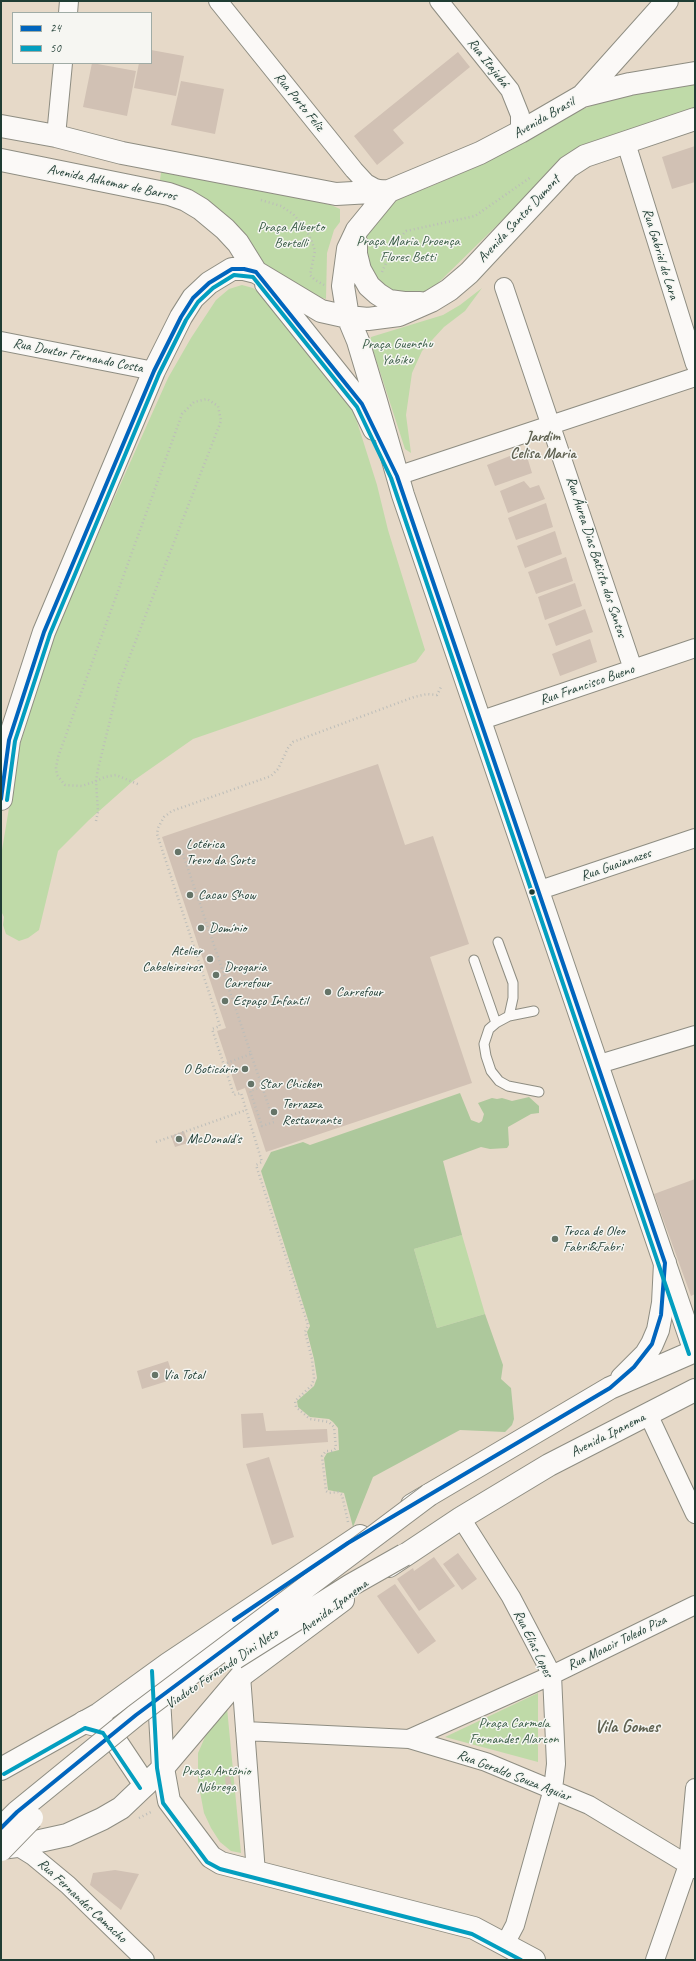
<!DOCTYPE html>
<meta charset="utf-8">
<style>
body{margin:0}
#map{position:relative;width:696px;height:1961px;overflow:hidden;background:#e6d9c8;font-family:Caveat,sans-serif}
canvas{display:block}
.frame{position:absolute;inset:0;border:2px solid #1f3d34;pointer-events:none}
.legend{position:absolute;left:12px;top:12px;width:140px;height:52px;box-sizing:border-box;background:#f6f6f2;border:1px solid #a0aca6;margin:0;padding:5px 7px;list-style:none;font-size:12px;color:#1f3d34}
.legend li{display:flex;align-items:center;gap:8px;height:20px}
.legend b{width:20px;border:1px solid #a0aca6}
</style>
<div id="map">
<canvas width="696" height="1961"></canvas>
<div class="frame"></div>
<ul class="legend">
<li><b style="height:5px;background:#0065bd"></b>24</li>
<li><b style="height:5px;background:#039ebf"></b>50</li>
</ul>
</div>
<script>
const c = document.querySelector('canvas').getContext('2d');
c.lineJoin = 'round';
function paint(path, color) {
  c.fillStyle = color;
  c.fill(path, 'evenodd');
}
function toPath(rows) {
  const path = new Path2D();
  for (const r of rows) {
    path.moveTo(r[0], r[1]);
    for (let i = 2; i < r.length; i += 2) path.lineTo(r[i], r[i + 1]);
  }
  return path;
}
function trace(path, color, width, dash) {
  c.strokeStyle = color;
  c.lineWidth = width;
  c.lineCap = dash ? 'butt' : 'round';
  c.setLineDash(dash || []);
  c.stroke(path);
}
function write(font, color, halo, rows, align = 'center') {
  c.font = font + ' Caveat,sans-serif';
  c.lineWidth = 3;
  c.setLineDash([]);
  c.textBaseline = 'middle';
  c.strokeStyle = halo;
  c.fillStyle = color;
  for (const [text, x, y, turn = 0] of rows) {
    c.save();
    c.translate(x, y);
    c.rotate((+turn || 0) * Math.PI / 180);
    c.textAlign = isNaN(turn) ? turn : align;
    if (halo) c.strokeText(text, 0, 0);
    c.fillText(text, 0, 0);
    c.restore();
  }
}
const green = toPath([
 [695,81,695,108,672,116,531,192,434,287,423,292,404,295,389,294,366,274,364,228,401,197,427,188,487,162,525,141,555,120,614,97],
 [162,167,331,205,340,209,340,222,334,230,327,253,326,299,316,296,271,269,159,186],
 [242,285,253,288,266,298,353,409,377,485,388,530,425,650,416,662,193,739,133,781,89,820,58,851,39,930,28,938,19,941,6,934,3,925,4,917,1,911,1,856,19,748,56,628,168,378,191,338,216,300,229,289],
 [482,288,465,311,444,327,422,351,412,373,406,415,411,453,405,449,370,341,371,337,443,315,460,305],
 [462,1235,485,1314,437,1328,414,1249],
 [538,1693,538,1762,445,1737],
 [227,1708,241,1853,231,1851,220,1842,211,1828,204,1813,198,1781,198,1753,209,1728]
]);
const forest = toPath([
 [460,1093,471,1120,479,1123,482,1121,484,1114,478,1103,492,1098,497,1099,502,1098,512,1101,529,1097,539,1106,539,1113,531,1114,508,1127,509,1145,507,1148,490,1149,481,1147,443,1161,462,1235,414,1249,437,1328,485,1314,503,1365,501,1379,511,1388,514,1419,512,1425,505,1432,460,1430,373,1477,353,1527,344,1493,328,1490,324,1458,327,1453,339,1450,338,1428,333,1422,329,1419,310,1417,298,1407,297,1401,314,1386,317,1378,314,1359,307,1332,310,1326,261,1171,271,1152,303,1142,310,1145]
]);
const building = toPath([
 [151,50,184,56,176,96,134,88,139,63,151,63],
 [458,52,470,67,393,130,404,143,377,165,354,136],
 [92,63,136,71,127,116,83,107],
 [181,81,224,89,215,134,171,125],
 [695,146,695,182,672,189,662,157],
 [525,450,532,473,495,486,487,465],
 [524,481,530,488,539,485,545,499,508,513,500,491],
 [546,503,553,527,516,540,508,518],
 [555,531,562,554,525,568,517,546],
 [566,557,573,581,536,594,528,572],
 [575,583,582,606,545,620,538,597],
 [585,609,593,632,556,646,548,624],
 [590,639,597,662,560,676,552,654],
 [378,764,405,845,433,836,469,944,430,957,472,1083,266,1152,245,1088,237,1091,217,1031,226,1028,162,837],
 [184,1131,188,1143,175,1147,171,1136],
 [695,1179,695,1294,691,1296,654,1194],
 [168,1361,174,1379,142,1389,137,1371],
 [263,1413,266,1431,327,1429,328,1442,243,1448,241,1414],
 [269,1457,294,1537,272,1545,246,1464],
 [458,1553,477,1579,462,1590,443,1564],
 [434,1557,455,1586,419,1611,397,1579,413,1568,414,1571],
 [395,1584,436,1641,418,1654,377,1596],
 [230,1776,232,1788,226,1788,225,1777],
 [115,1870,139,1874,121,1910,90,1885,93,1873]
]);
const path = toPath([
 [261,200,281,206,293,214,303,225,311,239,315,251,310,275,315,280,324,285],
 [382,272,395,243,406,231,475,216,531,177],
 [96,821,98,812,96,781,98,769,119,684,221,421,218,406,207,399,194,402,182,414,58,757,56,768,57,775,65,785,82,786,96,781,105,777,116,775,140,785],
 [183,854,251,1054,224,1064],
 [251,1054,274,1122,262,1126,250,1091,262,1087],
 [215,1070,225,1067],
 [156,1142,246,1110],
 [348,1522,342,1495,338,1492,329,1493,326,1491,322,1456,326,1451,332,1451,336,1448,334,1427,329,1422,310,1419,296,1407,295,1401,312,1385,314,1378,312,1359,305,1332,308,1325,256,1165,262,1162,241,1093,234,1095,212,1029,220,1026,157,834,158,828,164,817,172,811,271,776,278,769,288,748,293,742,414,697,427,694,437,695,442,685],
 [139,1818,153,1811]
]);
const service = toPath([
 [498,942,513,983,513,998,509,1016],
 [474,960,496,1023],
 [534,1011,509,1016,496,1023,489,1029,484,1044,486,1056,491,1071,499,1081,508,1086,539,1092]
]);
const minor = toPath([
 [218,1,354,170,366,183,375,188,386,191],
 [439,1,510,90,520,115,520,132],
 [68,13,69,1],
 [56,136,63,63],
 [626,143,695,364],
 [504,287,633,669],
 [1,341,154,371],
 [397,476,695,377],
 [479,721,695,648],
 [537,891,695,838],
 [596,1065,695,1035],
 [648,1414,695,1514],
 [461,1518,511,1597,552,1675,556,1764,553,1789,515,1925,505,1944],
 [241,1676,256,1873],
 [245,1731,409,1739,486,1762,589,1805,695,1869],
 [409,1739,552,1675,695,1605],
 [17,1846,33,1856,68,1885,145,1960],
 [655,1960,688,1865,695,1788]
]);
const secondary = toPath([
 [582,96,630,84,695,73],
 [1,126,56,136,122,153,336,194,389,191,480,153,520,132,582,96,667,1],
 [1,160,169,194,186,200,201,209,225,229,238,243,256,272,321,311,348,317,368,319,399,315,431,301,449,290,469,273,568,167,585,156,695,119],
 [389,191,357,230,348,249,343,286,348,317,358,341,376,401,403,495,695,1352],
 [356,242,356,254,360,270,369,286,378,294,389,301,404,303,420,303],
 [266,284,362,404,374,429],
 [1,799,9,740,44,632,154,371,181,317,193,298,209,283,232,269,244,269,256,272],
 [158,1680,163,1768,169,1801,211,1857,221,1863,474,1928,534,1960],
 [84,1722,107,1728,145,1785]
]);
const primary = toPath([
 [622,1378,646,1354,652,1344,658,1330,663,1303,665,1263],
 [412,1505,610,1388,695,1351],
 [389,1566,461,1518,549,1465,695,1390],
 [1,1769,99,1714,168,1664,360,1536],
 [1,1848,17,1846,67,1835,102,1819,121,1808,163,1768,241,1676,343,1600]
]);
const secondaryBridge = toPath([
 [235,1658,351,1585,404,1555],
 [1,1828,17,1812,136,1715,429,1495],
 [1,1850,32,1818]
]);
const bus1 = toPath([
 [1,799,9,740,44,632,154,371,181,317,193,298,209,283,232,269,244,269,256,272,362,404,397,476,665,1263,661,1315,652,1344,634,1367,610,1388,348,1543,234,1620],
 [1,1828,17,1812,136,1715,277,1610]
]);
const bus2 = toPath([
 [7,800,15,741,50,634,159,374,186,320,198,302,213,288,234,275,253,277,357,407,391,478,689,1354],
 [152,1671,157,1768,163,1803,207,1862,220,1869,472,1934,521,1960],
 [4,1774,85,1728,103,1733,140,1788]
]);
const markers = [
 [178,852,4,"#657468"],
 [532,892,3.5,"#1f3d34"],
 [190,895,4,"#657468"],
 [201,928,4,"#657468"],
 [210,959,4,"#657468"],
 [216,975,4,"#657468"],
 [328,992,4,"#657468"],
 [225,1001,4,"#657468"],
 [245,1069,4,"#657468"],
 [251,1084,4,"#657468"],
 [274,1112,4,"#657468"],
 [179,1139,4,"#657468"],
 [555,1239,4,"#657468"],
 [155,1375,4,"#657468"]
];
const streetNames = [
 ["Rua Itajubá",488,63,52],
 ["Rua Porto Feliz",299,102,51],
 ["Avenida Brasil",544,118,-30],
 ["Avenida Adhemar de Barros",112,183,12],
 ["Avenida Santos Dumont",519,219,-47],
 ["Rua Gabriel de Lara",660,254,73],
 ["Rua Doutor Fernando Costa",78,356,11],
 ["Rua Áurea Dias Batista dos Santos",596,557,72],
 ["Rua Francisco Bueno",587,685,-19],
 ["Rua Guaianazes",616,865,-19],
 ["Avenida Ipanema",608,1435,-27],
 ["Avenida Ipanema",334,1607,-37],
 ["Rua Moacir Toledo Piza",617,1643,-26],
 ["Rua Elias Lopes",533,1644,64],
 ["Viaduto Fernando Dini Neto",222,1669,-34],
 ["Rua Geraldo Souza Aguiar",514,1776,21],
 ["Rua Fernandes Camacho",82,1901,43]
];
const parkNames = [
 ["Praça Alberto",291,227],
 ["Bertelli",291,243],
 ["Praça Maria Proença",408,241],
 ["Flores Betti",408,257],
 ["Praça Guenshu",397,344],
 ["Yabiku",397,360],
 ["Praça Carmela",514,1723],
 ["Fernandes Alarcon",514,1739],
 ["Praça Antônio",216,1771],
 ["Nóbrega",216,1787]
];
const poiNames = [
 ["Lotérica",186,844],
 ["Trevo da Sorte",186,860],
 ["Cacau Show",198,895],
 ["Domínio",209,928],
 ["Atelier",202,951,"right"],
 ["Cabeleireiros",202,967,"right"],
 ["Drogaria",224,967],
 ["Carrefour",224,983],
 ["Carrefour",336,992],
 ["Espaço Infantil",233,1001],
 ["O Boticário",237,1069,"right"],
 ["Star Chicken",259,1084],
 ["Terrazza",282,1104],
 ["Restaurante",282,1120],
 ["McDonald's",187,1139],
 ["Troca de Oleo",563,1231],
 ["Fabri&Fabri",563,1247],
 ["Via Total",163,1375]
];
const neighbourhoodNames = [
 ["Jardim",543,437],
 ["Celisa Maria",543,454]
];
const districtNames = [
 ["Vila Gomes",627,1727]
];
paint(green, '#bfdaa8');
paint(forest, '#adc89c');
paint(building, '#d1c1b4');
trace(service, '#8e8d82', 11);
trace(minor, '#8e8d82', 20);
trace(secondary, '#8e8d82', 24);
trace(primary, '#8e8d82', 24);
trace(path, '#bcbdb9', 2.5, [1, 3]);
trace(service, '#fbf9f7', 9);
trace(minor, '#fbf9f7', 18);
trace(secondary, '#fbf9f7', 22);
trace(primary, '#fbf9f7', 22);
trace(secondaryBridge, '#8e8d82', 24, []);
trace(secondaryBridge, '#fbf9f7', 22);
trace(bus1, '#0065bd', 4);
trace(bus2, '#039ebf', 4);
for (const [x, y, r, color] of markers) {
  const dot = new Path2D();
  dot.arc(x, y, r, 0, 2 * Math.PI);
  c.fillStyle = color;
  c.fill(dot);
  trace(dot, '#f6f6f2', 1.5);
}
write('14px', '#1f3d34', '#f6f6f2', streetNames);
write('14px', '#395c46', '#f6f6f2', parkNames);
write('14px', '#1f3d34', '#f6f6f2', poiNames, 'left');
write('bold 15px', '#606252', '#f6f6f2', neighbourhoodNames);
write('bold 18px', '#606252', '#f6f6f2', districtNames);
</script>
